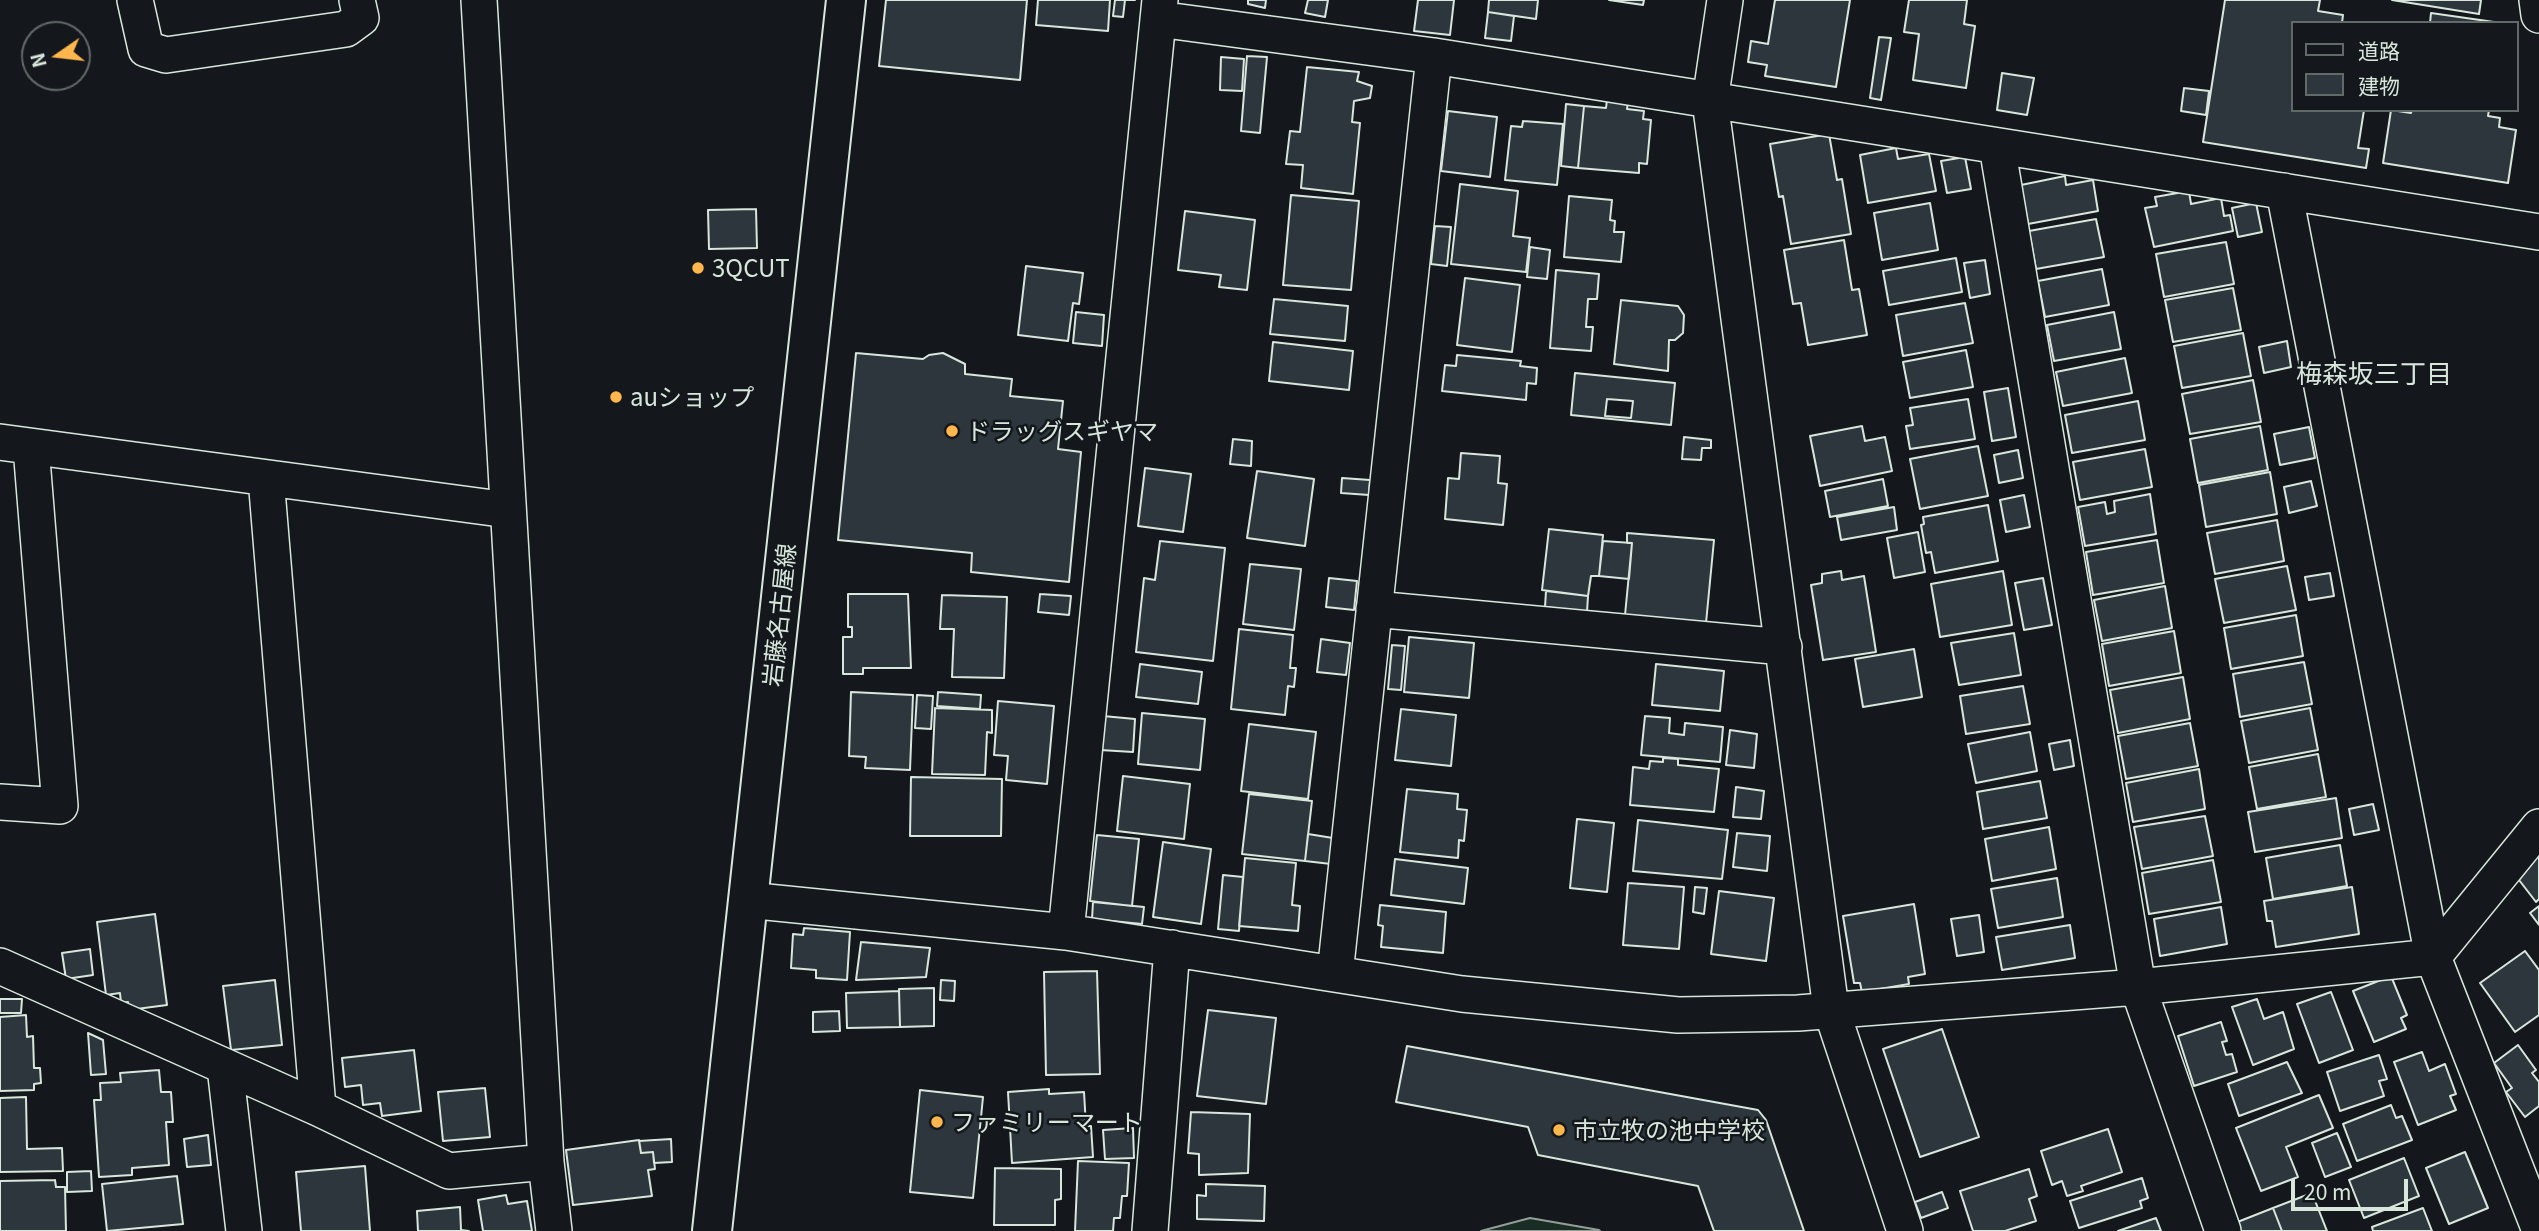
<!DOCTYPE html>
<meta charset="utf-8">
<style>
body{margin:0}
#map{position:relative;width:2539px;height:1231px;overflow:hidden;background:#14181c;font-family:Georgia,"Noto Sans JP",serif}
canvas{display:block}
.legend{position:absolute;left:2291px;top:21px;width:228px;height:91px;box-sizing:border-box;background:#14181c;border:2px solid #626a69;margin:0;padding:9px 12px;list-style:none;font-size:21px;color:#d8e6dc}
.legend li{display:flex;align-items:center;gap:14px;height:35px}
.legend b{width:35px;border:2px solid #626a69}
.north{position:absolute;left:21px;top:21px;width:70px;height:70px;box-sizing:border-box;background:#14181c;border:2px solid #626a69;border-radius:50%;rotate:256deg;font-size:19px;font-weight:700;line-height:28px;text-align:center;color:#d8e6dc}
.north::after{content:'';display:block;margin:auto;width:24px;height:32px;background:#ffb74d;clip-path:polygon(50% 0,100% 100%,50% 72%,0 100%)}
.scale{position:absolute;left:2291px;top:1179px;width:117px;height:32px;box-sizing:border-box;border:4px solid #d8e6dc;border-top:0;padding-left:9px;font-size:21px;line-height:24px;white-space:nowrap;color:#d8e6dc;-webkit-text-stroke:5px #14181c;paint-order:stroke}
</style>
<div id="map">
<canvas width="2539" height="1231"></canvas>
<ul class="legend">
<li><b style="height:9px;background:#14181c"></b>道路</li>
<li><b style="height:19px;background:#2c363c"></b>建物</li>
</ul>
<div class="north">N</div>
<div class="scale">20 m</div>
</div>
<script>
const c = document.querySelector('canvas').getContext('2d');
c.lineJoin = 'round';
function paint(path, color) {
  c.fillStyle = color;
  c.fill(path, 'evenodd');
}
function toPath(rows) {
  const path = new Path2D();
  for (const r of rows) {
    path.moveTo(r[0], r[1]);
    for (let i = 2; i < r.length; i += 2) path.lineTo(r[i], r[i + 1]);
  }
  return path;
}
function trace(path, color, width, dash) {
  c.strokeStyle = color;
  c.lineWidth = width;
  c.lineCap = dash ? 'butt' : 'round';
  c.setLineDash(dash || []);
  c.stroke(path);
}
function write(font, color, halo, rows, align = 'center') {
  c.font = font + ' Georgia,"Noto Sans JP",serif';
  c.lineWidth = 5;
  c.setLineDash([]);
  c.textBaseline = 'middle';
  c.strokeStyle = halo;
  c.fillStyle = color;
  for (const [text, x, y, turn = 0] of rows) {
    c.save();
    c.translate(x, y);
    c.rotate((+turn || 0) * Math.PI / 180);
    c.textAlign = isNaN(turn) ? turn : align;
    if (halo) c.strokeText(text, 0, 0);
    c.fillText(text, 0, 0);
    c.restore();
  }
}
const green = toPath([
 [1530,1218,1599,1230,1600,1231,1481,1231,1530,1218]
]);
const building = toPath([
 [886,0,1027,0,1020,80,879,66,886,0],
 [1038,0,1110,0,1108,31,1036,25,1038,0],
 [1115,0,1135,0,1125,0,1123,17,1113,16,1115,0],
 [1248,0,1266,0,1265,8,1248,4,1248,0],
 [1308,0,1328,0,1325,17,1305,13,1308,0],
 [1418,0,1454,0,1450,35,1414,31,1418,0],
 [1489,0,1538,0,1536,19,1488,12,1489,0],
 [1609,0,1644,0,1643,5,1609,0],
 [1775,0,1850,0,1836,87,1765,76,1767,65,1748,62,1751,41,1768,44,1775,0],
 [1909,0,1967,0,1964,24,1975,26,1966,88,1913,80,1919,34,1904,32,1909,0],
 [2225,0,2320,0,2318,11,2343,15,2342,23,2292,23,2292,110,2364,110,2358,148,2369,149,2366,168,2203,142,2225,0],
 [2392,0,2481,0,2479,14,2392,0],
 [1488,12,1514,16,1511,41,1485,38,1488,12],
 [2431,13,2501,23,2430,23,2431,13],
 [1879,37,1891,38,1881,100,1870,98,1879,37],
 [1247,56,1267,57,1260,133,1241,131,1247,56],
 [1221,57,1244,59,1242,91,1220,90,1221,57],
 [1307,67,1359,72,1357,81,1372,86,1370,98,1354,101,1352,122,1360,123,1353,194,1301,188,1303,165,1286,164,1290,131,1300,132,1307,67],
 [2002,73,2034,78,2027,115,1997,110,2002,73],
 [2184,88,2209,91,2206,115,2181,111,2184,88],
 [1607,100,1628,102,1627,109,1644,111,1643,119,1651,120,1647,164,1639,163,1639,173,1578,168,1584,106,1606,108,1607,100],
 [1566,104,1584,106,1578,168,1561,166,1566,104],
 [2391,110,2411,113,2412,110,2489,110,2488,116,2500,118,2499,127,2516,130,2508,183,2383,163,2391,110],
 [1448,111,1497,117,1490,177,1441,171,1448,111],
 [1523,121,1563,124,1557,185,1505,180,1511,126,1522,127,1523,121],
 [1829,134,1837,180,1842,179,1851,234,1791,244,1783,196,1779,197,1770,144,1829,134],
 [1896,148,1898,159,1929,154,1936,191,1868,203,1860,155,1896,148],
 [1965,157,1971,189,1947,193,1941,161,1965,157],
 [2065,176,2066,185,2093,180,2098,211,2028,224,2021,185,2065,176],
 [1460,184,1518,191,1513,236,1530,238,1526,272,1451,264,1460,184],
 [2189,191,2191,204,2221,198,2224,216,2230,215,2233,231,2154,247,2145,208,2157,206,2155,197,2189,191],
 [1291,195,1359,201,1351,290,1283,285,1291,195],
 [1569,196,1612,200,1610,220,1615,221,1614,232,1624,232,1621,262,1564,257,1569,196],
 [1930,203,1938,250,1882,260,1874,213,1930,203],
 [2256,203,2262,232,2238,237,2232,208,2256,203],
 [756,209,757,248,709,249,708,210,756,209],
 [1185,211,1255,220,1247,290,1219,287,1221,275,1178,270,1185,211],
 [2096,219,2104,257,2036,269,2029,231,2096,219],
 [1435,226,1451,227,1447,266,1431,264,1435,226],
 [1844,240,1852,290,1859,289,1867,335,1808,345,1801,303,1793,304,1784,250,1844,240],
 [2226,242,2234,284,2164,297,2156,254,2226,242],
 [1530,247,1550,250,1547,279,1527,277,1530,247],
 [1956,258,1962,292,1889,305,1883,271,1956,258],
 [1985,260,1990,294,1970,298,1964,263,1985,260],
 [1026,266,1083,273,1079,304,1073,303,1068,341,1018,335,1026,266],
 [2102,269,2109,305,2045,317,2038,281,2102,269],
 [1556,270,1599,274,1597,299,1588,299,1586,327,1593,327,1591,351,1550,348,1556,270],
 [1465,278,1520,285,1512,352,1457,345,1465,278],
 [2233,288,2241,330,2173,342,2165,300,2233,288],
 [1274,299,1348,306,1345,341,1270,334,1274,299],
 [1621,300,1678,306,1684,315,1683,333,1675,340,1669,340,1668,371,1614,364,1621,300],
 [1965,303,1973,343,1903,356,1896,315,1965,303],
 [1076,312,1104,315,1102,346,1073,343,1076,312],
 [2114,312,2121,349,2054,361,2047,325,2114,312],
 [2243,333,2251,376,2182,388,2174,346,2243,333],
 [2287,341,2291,367,2264,373,2259,347,2287,341],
 [1273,342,1353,351,1349,390,1269,381,1273,342],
 [1966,350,1973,387,1910,398,1903,362,1966,350],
 [856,353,923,359,929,355,943,353,965,364,965,374,1012,379,1010,396,1063,401,1058,449,1081,452,1069,582,971,572,972,553,838,540,856,353],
 [1457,355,1521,361,1520,366,1537,368,1536,384,1527,383,1526,400,1442,391,1445,365,1456,366,1457,355],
 [2125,358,2132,393,2063,406,2056,372,2125,358],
 [1575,373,1675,383,1671,425,1571,415,1575,373],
 [1607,399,1633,401,1631,418,1605,416,1607,399],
 [2253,380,2261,422,2190,434,2182,394,2253,380],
 [2008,388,2016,437,1992,441,1984,392,2008,388],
 [1968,399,1975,439,1910,449,1906,426,1913,425,1910,408,1968,399],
 [2138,401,2145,440,2072,453,2065,415,2138,401],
 [1862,426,1865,441,1885,437,1892,471,1820,486,1810,436,1862,426],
 [2260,426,2268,470,2198,483,2190,439,2260,426],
 [2309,427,2315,458,2280,465,2274,434,2309,427],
 [1684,437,1711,440,1711,448,1702,448,1701,460,1682,459,1684,437],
 [1233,439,1252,441,1251,466,1230,464,1233,439],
 [1978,446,1988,496,1920,509,1910,459,1978,446],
 [2145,449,2152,487,2080,500,2073,462,2145,449],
 [2018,450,2023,478,1999,483,1994,455,2018,450],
 [1461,453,1500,456,1498,483,1507,484,1503,525,1445,519,1448,478,1459,479,1461,453],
 [1145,468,1191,474,1183,532,1138,526,1145,468],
 [1257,471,1314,479,1305,546,1247,538,1257,471],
 [2270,472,2277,514,2206,527,2199,485,2270,472],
 [1342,478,1370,480,1369,495,1341,493,1342,478],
 [1883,479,1888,506,1830,517,1825,491,1883,479],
 [2311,481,2317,506,2289,513,2284,487,2311,481],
 [2150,494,2156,534,2085,546,2078,507,2105,502,2107,514,2115,512,2114,501,2150,494],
 [2024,495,2030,527,2006,532,2000,500,2024,495],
 [1988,505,1998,561,1935,573,1931,552,1926,553,1921,525,1924,524,1923,517,1988,505],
 [1894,507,1897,530,1841,540,1837,517,1894,507],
 [2277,520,2284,561,2215,574,2207,533,2277,520],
 [1549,529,1603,535,1599,576,1591,576,1588,596,1542,590,1549,529],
 [1918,532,1925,572,1894,578,1887,538,1918,532],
 [1627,533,1714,540,1706,623,1625,615,1632,543,1627,543,1627,533],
 [2157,540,2164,583,2093,595,2086,552,2157,540],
 [1160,541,1225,548,1213,661,1136,652,1144,578,1155,580,1160,541],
 [1603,541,1632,543,1629,579,1599,576,1603,541],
 [1250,564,1301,569,1294,630,1243,624,1250,564],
 [2287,566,2296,610,2224,623,2215,579,2287,566],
 [1841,571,1842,580,1864,576,1876,652,1823,660,1811,585,1822,583,1822,574,1841,571],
 [2003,571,2012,625,1940,637,1931,584,2003,571],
 [2330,573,2334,596,2309,600,2305,577,2330,573],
 [1329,578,1357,581,1354,610,1326,607,1329,578],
 [2043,578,2052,625,2024,630,2015,583,2043,578],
 [2165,586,2172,628,2102,641,2094,600,2165,586],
 [1546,591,1588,596,1587,612,1545,607,1546,591],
 [848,594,908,594,911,668,863,668,863,674,843,674,843,637,852,637,852,627,848,627,848,594],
 [1040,594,1071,596,1069,615,1038,612,1040,594],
 [942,595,1007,597,1004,678,952,677,954,629,940,629,942,595],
 [2296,615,2303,656,2231,669,2224,628,2296,615],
 [1239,629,1293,635,1290,668,1296,668,1294,687,1288,686,1285,715,1231,709,1239,629],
 [2174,631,2181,673,2109,686,2102,644,2174,631],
 [2014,633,2021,675,1959,685,1951,643,2014,633],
 [1409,637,1474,643,1469,698,1404,692,1409,637],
 [1321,639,1350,643,1346,675,1317,672,1321,639],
 [1392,645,1405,646,1401,690,1388,689,1392,645],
 [1914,649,1922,697,1863,707,1855,659,1914,649],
 [2304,662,2312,704,2240,717,2233,674,2304,662],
 [1140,664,1202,672,1198,704,1136,697,1140,664],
 [1656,664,1724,671,1720,711,1652,705,1656,664],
 [2183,677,2190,719,2118,733,2110,690,2183,677],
 [2023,686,2030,724,1966,734,1960,696,2023,686],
 [851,692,913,695,910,770,865,768,866,757,849,756,851,692],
 [938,692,981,695,980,709,937,706,938,692],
 [917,695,933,696,931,729,915,728,917,695],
 [998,701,1054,706,1047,784,1006,780,1008,756,994,755,998,701],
 [935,708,992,710,992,733,987,732,985,775,932,774,935,708],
 [2310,708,2318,750,2249,763,2241,721,2310,708],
 [1401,709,1456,715,1451,766,1395,760,1401,709],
 [1142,713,1205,719,1200,770,1138,764,1142,713],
 [1103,716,1135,719,1133,752,1100,750,1103,716],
 [1645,716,1670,718,1669,733,1684,735,1685,723,1723,727,1720,762,1641,755,1645,716],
 [2190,723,2198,766,2126,779,2118,736,2190,723],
 [1249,724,1316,732,1308,799,1241,791,1249,724],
 [1730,730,1757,734,1754,768,1726,765,1730,730],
 [2030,732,2037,771,1976,783,1968,744,2030,732],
 [2070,740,2074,766,2054,770,2049,744,2070,740],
 [2318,754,2326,797,2257,809,2249,767,2318,754],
 [1663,758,1678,759,1678,765,1719,769,1714,812,1630,805,1633,767,1649,769,1650,761,1663,762,1663,758],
 [2199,769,2205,809,2133,822,2126,783,2199,769],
 [1123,776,1190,784,1184,839,1117,831,1123,776],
 [911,777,1002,779,1001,836,910,836,911,777],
 [2040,781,2047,818,1983,829,1977,792,2040,781],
 [1736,787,1764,791,1761,819,1733,817,1736,787],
 [1407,789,1458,794,1457,809,1467,810,1464,841,1459,840,1458,858,1400,852,1407,789],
 [1249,794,1312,801,1305,861,1242,854,1249,794],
 [2336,798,2342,838,2255,852,2248,812,2336,798],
 [2373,804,2379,830,2354,835,2349,809,2373,804],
 [2205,816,2213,856,2142,869,2134,827,2205,816],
 [1577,819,1614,823,1607,892,1570,888,1577,819],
 [1638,820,1728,830,1722,879,1633,871,1638,820],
 [2049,827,2056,869,1992,881,1985,839,2049,827],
 [1737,833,1770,836,1767,871,1733,867,1737,833],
 [1308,834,1333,838,1331,864,1305,861,1308,834],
 [1097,835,1139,839,1132,906,1090,901,1097,835],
 [1163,842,1211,849,1201,924,1153,917,1163,842],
 [2340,845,2347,886,2273,899,2266,858,2340,845],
 [2539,855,2539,899,2536,902,2519,880,2539,855],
 [1245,858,1296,863,1292,905,1300,906,1298,931,1239,926,1245,858],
 [1395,859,1468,868,1464,904,1391,895,1395,859],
 [2213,860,2221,902,2149,914,2142,873,2213,860],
 [1223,875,1243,877,1239,931,1218,929,1223,875],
 [2057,878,2063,917,1998,928,1991,889,2057,878],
 [1628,883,1684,887,1679,949,1623,945,1628,883],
 [1695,887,1707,888,1704,914,1693,912,1695,887],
 [2352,887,2359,934,2276,947,2272,921,2267,921,2264,901,2352,887],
 [1719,891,1774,898,1766,961,1711,954,1719,891],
 [1093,902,1144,907,1142,924,1092,919,1093,902],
 [1914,904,1925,974,1908,977,1909,984,1862,992,1860,983,1854,983,1843,916,1914,904],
 [1380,905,1446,912,1443,953,1381,947,1383,926,1378,925,1380,905],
 [2539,906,2539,925,2530,913,2539,906],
 [2221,907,2227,944,2160,956,2154,919,2221,907],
 [155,914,167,1005,129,1010,128,1002,121,1003,120,993,106,995,97,922,155,914],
 [1979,915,1984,952,1957,956,1951,919,1979,915],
 [2070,925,2075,958,2002,970,1996,937,2070,925],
 [804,928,850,932,847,980,816,978,816,970,791,968,793,934,803,935,804,928],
 [861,942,930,948,926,977,856,980,861,942],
 [90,949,93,975,66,979,62,953,90,949],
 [2525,951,2539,970,2539,1015,2515,1032,2480,983,2525,951],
 [1097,971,1100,1074,1046,1075,1044,972,1097,971],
 [2391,976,2407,1015,2401,1018,2406,1029,2374,1042,2353,991,2391,976],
 [275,980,282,1045,231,1050,223,986,275,980],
 [941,980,955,981,954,1001,940,1000,941,980],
 [934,988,934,1026,900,1027,899,989,934,988],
 [899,991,900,1027,847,1028,846,993,899,991],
 [2331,992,2353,1050,2319,1063,2297,1004,2331,992],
 [0,999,22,999,21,1013,0,1013,0,999],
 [2257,999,2264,1019,2283,1012,2294,1049,2253,1065,2232,1007,2257,999],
 [1208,1010,1276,1018,1266,1104,1197,1096,1208,1010],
 [839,1011,840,1031,813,1032,813,1012,839,1011],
 [26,1015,27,1037,33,1036,34,1068,40,1068,41,1083,34,1084,34,1090,0,1091,0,1017,26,1015],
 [2221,1022,2227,1041,2222,1042,2226,1055,2232,1054,2237,1072,2194,1086,2178,1036,2221,1022],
 [1942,1029,1979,1137,1920,1157,1883,1049,1942,1029],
 [88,1033,103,1040,106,1074,91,1075,88,1033],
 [2518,1045,2536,1070,2532,1073,2539,1082,2539,1106,2525,1117,2506,1092,2512,1088,2494,1063,2518,1045],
 [1407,1046,1758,1110,1766,1120,1804,1231,1714,1231,1698,1186,1538,1155,1528,1127,1396,1102,1407,1046],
 [414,1050,421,1111,382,1116,380,1103,363,1105,361,1085,345,1087,342,1058,414,1050],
 [2422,1052,2429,1071,2445,1064,2456,1094,2450,1096,2456,1110,2418,1125,2394,1062,2422,1052],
 [2379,1055,2387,1079,2379,1081,2384,1096,2340,1111,2327,1072,2379,1055],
 [2287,1062,2302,1093,2239,1116,2228,1084,2287,1062],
 [159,1070,161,1092,171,1092,173,1122,166,1122,169,1165,132,1168,132,1175,99,1177,94,1100,101,1100,100,1083,121,1082,120,1073,159,1070],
 [485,1088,490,1137,443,1141,438,1092,485,1088],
 [1049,1089,1049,1094,1084,1092,1086,1126,1091,1126,1093,1157,1012,1163,1008,1092,1049,1089],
 [920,1090,983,1097,973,1198,910,1192,920,1090],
 [2319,1095,2333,1128,2286,1147,2298,1177,2261,1191,2236,1128,2319,1095],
 [26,1097,27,1149,62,1148,63,1171,0,1172,0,1098,26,1097],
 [2391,1105,2396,1118,2402,1116,2412,1140,2357,1161,2343,1124,2391,1105],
 [1191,1112,1250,1114,1248,1173,1199,1175,1199,1154,1188,1153,1191,1112],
 [1133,1128,1134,1158,1105,1159,1103,1130,1133,1128],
 [2108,1129,2122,1172,2081,1186,2083,1191,2067,1196,2062,1181,2052,1185,2041,1151,2108,1129],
 [2337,1133,2351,1167,2325,1177,2312,1143,2337,1133],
 [208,1135,211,1165,187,1167,184,1139,208,1135],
 [671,1139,672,1162,654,1163,653,1152,641,1153,639,1141,671,1139],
 [639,1140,641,1153,653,1152,655,1169,648,1170,652,1196,573,1205,566,1150,639,1140],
 [2465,1152,2488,1208,2449,1224,2426,1168,2465,1152],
 [2404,1158,2419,1196,2364,1218,2349,1180,2404,1158],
 [1078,1161,1129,1163,1127,1196,1122,1196,1120,1218,1114,1218,1113,1231,1075,1231,1078,1161],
 [365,1166,370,1231,301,1231,296,1172,365,1166],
 [995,1168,1061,1169,1061,1199,1055,1200,1055,1225,994,1225,995,1168],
 [2029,1169,2037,1196,2029,1199,2036,1221,2005,1231,1973,1231,1960,1191,2029,1169],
 [91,1171,92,1191,67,1192,67,1172,91,1171],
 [177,1176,183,1224,107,1231,102,1184,177,1176],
 [2142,1178,2148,1198,2140,1201,2142,1208,2079,1228,2070,1201,2142,1178],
 [55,1180,56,1187,65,1187,66,1231,0,1231,0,1181,55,1180],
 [1206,1184,1265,1186,1264,1221,1197,1219,1197,1195,1206,1196,1206,1184],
 [1942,1192,1948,1208,1921,1218,1915,1202,1942,1192],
 [2312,1193,2327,1231,2282,1231,2273,1208,2312,1193],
 [506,1195,508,1204,527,1201,532,1231,483,1231,478,1200,506,1195],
 [460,1207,461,1230,469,1231,418,1231,417,1211,460,1207],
 [2273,1208,2282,1231,2238,1231,2235,1223,2273,1208],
 [2423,1208,2432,1231,2373,1231,2372,1227,2423,1208],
 [2156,1218,2161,1231,2118,1231,2156,1218]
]);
const street = toPath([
 [135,0,146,49,166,55,346,29,361,18,357,0],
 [479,0,546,1162,554,1231],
 [1725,0,1710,101,1831,1009,1905,1231],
 [2537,0,2539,15],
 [1158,19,1434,56,2539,232],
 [1997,146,2138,987,2223,1231],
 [2284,191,2433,957,2539,1228],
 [0,442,508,510],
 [266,478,318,1108],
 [1374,609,1784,647],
 [0,802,60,806,31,447],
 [747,900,1066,932,1462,994,1678,1015,1798,1013,2138,987,2433,957,2539,827],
 [1066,932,1160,0],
 [0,966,318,1108,449,1171,546,1162],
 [1335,974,1434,56],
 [225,1067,244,1231],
 [1150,1231,1172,948]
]);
const secondary = toPath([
 [712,1231,846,0]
]);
const markers = [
 [698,268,7,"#ffb74d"],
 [616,397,7,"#ffb74d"],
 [952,431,7,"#ffb74d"],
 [937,1122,7,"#ffb74d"],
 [1559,1130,7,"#ffb74d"]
];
const poiNames = [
 ["3QCUT",712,268],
 ["auショップ",630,397],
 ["ドラッグスギヤマ",966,431],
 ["ファミリーマート",951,1122],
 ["市立牧の池中学校",1573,1130]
];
const streetNames = [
 ["岩藤名古屋線",779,615,-84]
];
const neighbourhoodNames = [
 ["梅森坂三丁目",2374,373]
];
paint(green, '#1a2d24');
trace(green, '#939e99', 2);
paint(building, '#2c363c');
trace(building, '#d8e6dc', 2);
trace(street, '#d8e6dc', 38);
trace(secondary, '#d8e6dc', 42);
trace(street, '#14181c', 35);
trace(secondary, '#14181c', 38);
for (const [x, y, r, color] of markers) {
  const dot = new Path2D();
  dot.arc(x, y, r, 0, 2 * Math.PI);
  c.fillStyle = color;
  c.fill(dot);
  trace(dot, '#14181c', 2.5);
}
write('24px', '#d8e6dc', '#14181c', poiNames, 'left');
write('24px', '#d8e6dc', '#14181c', streetNames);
write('26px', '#d8e6dc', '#14181c', neighbourhoodNames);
</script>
